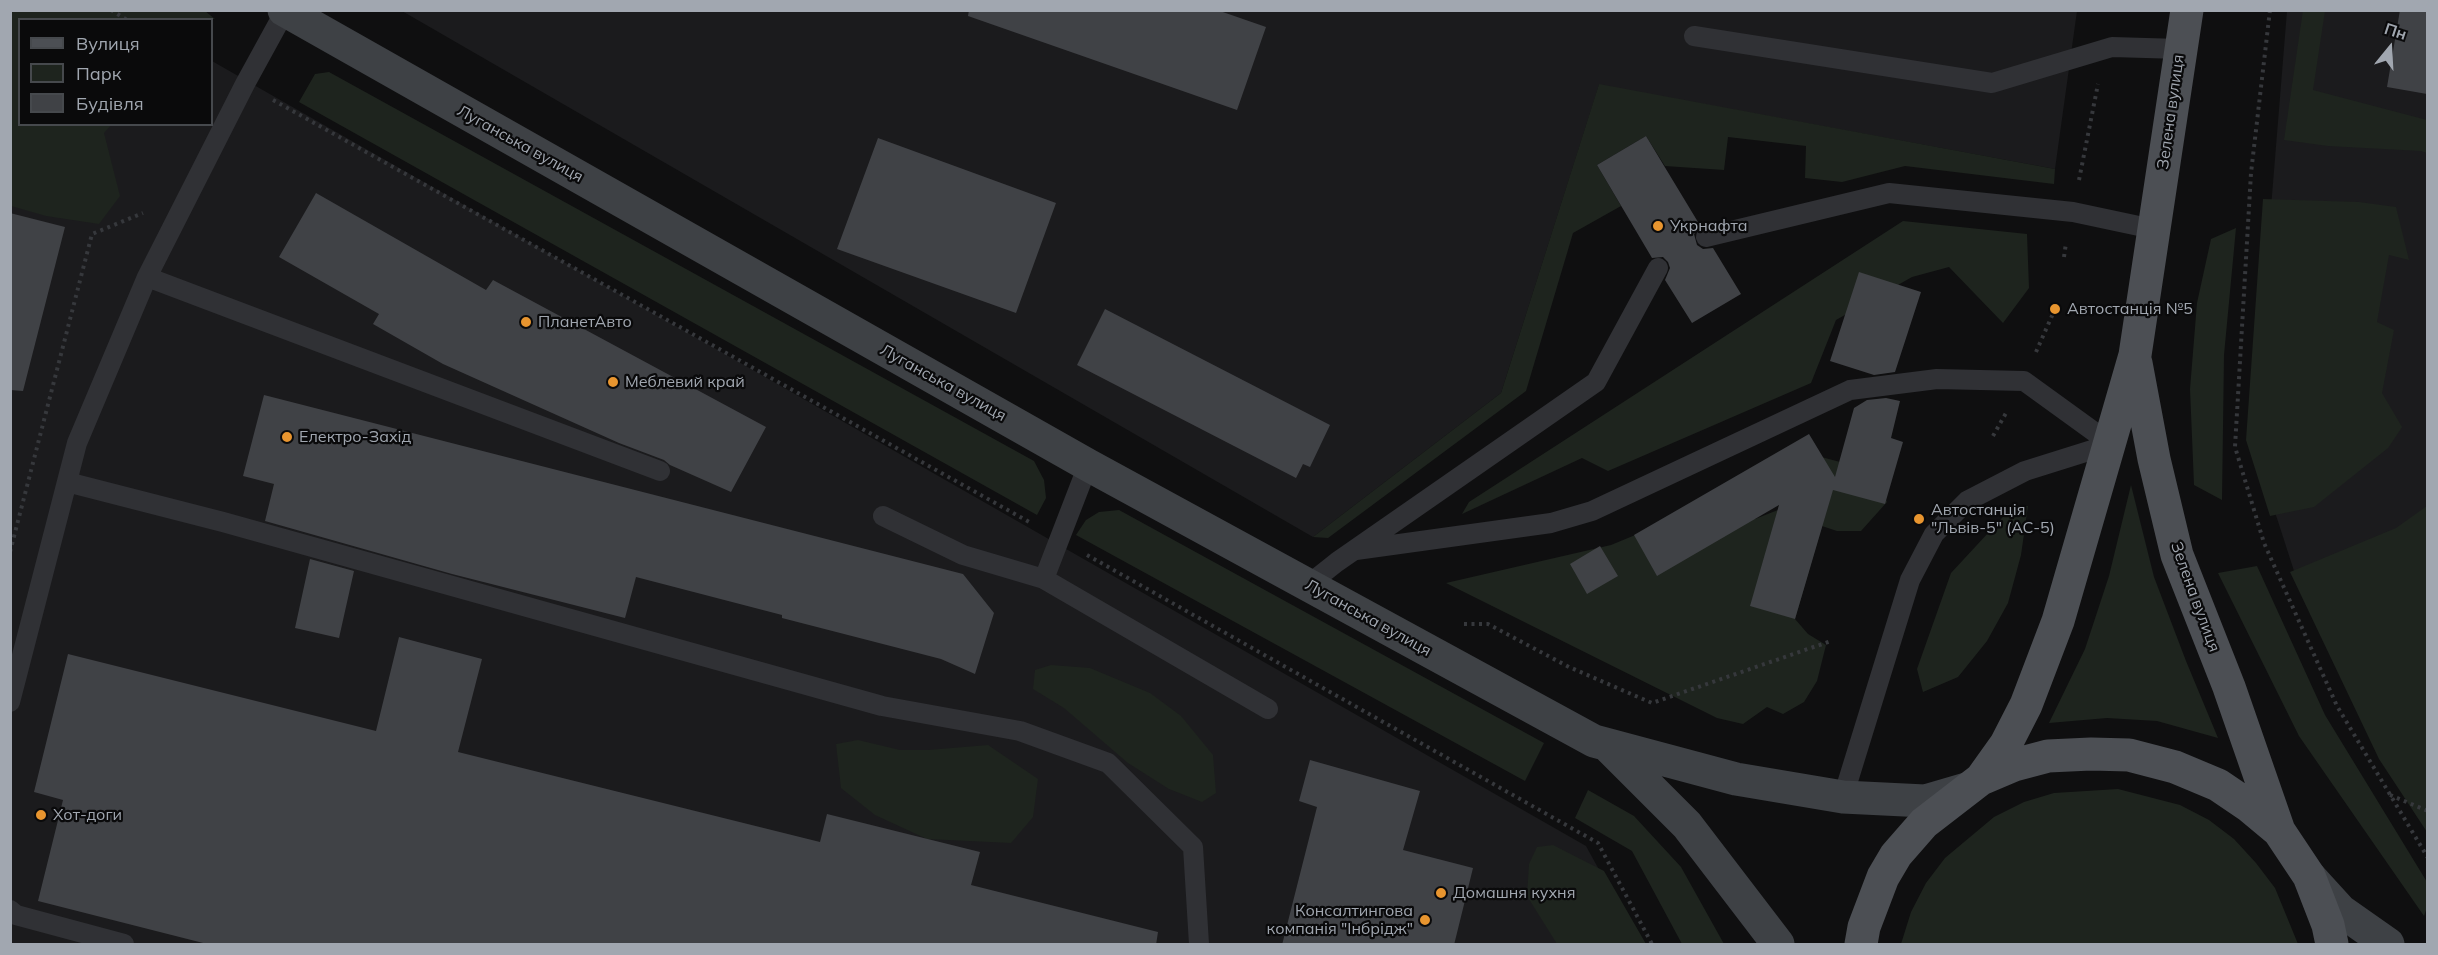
<!DOCTYPE html>
<meta charset="utf-8">
<style>
body{margin:0}
#map{position:relative;width:2438px;height:955px;overflow:hidden;background:#0f0f10;font-family:Mulish,sans-serif}
canvas{display:block}
.frame{position:absolute;inset:0;border:12px solid #a1a7b0;pointer-events:none}
.legend{position:absolute;left:18px;top:18px;width:195px;height:108px;box-sizing:border-box;background:#0a0a0b;border:2px solid #46494d;margin:0;padding:8px 10px;list-style:none;font-size:18px;color:#a1a7b0}
.legend li{display:flex;align-items:center;gap:12px;height:30px}
.legend b{width:30px;border:2px solid #46494d}
.north{position:absolute;left:2360px;top:18px;width:60px;height:60px;-webkit-text-stroke:4px #0a0a0b;paint-order:stroke;rotate:18deg;font-size:16px;font-weight:700;line-height:24px;text-align:center;color:#a1a7b0}
.north::after{content:'';display:block;margin:auto;width:21px;height:27px;background:#a1a7b0;clip-path:polygon(50% 0,100% 100%,50% 72%,0 100%)}
</style>
<div id="map">
<canvas width="2438" height="955"></canvas>
<div class="frame"></div>
<ul class="legend">
<li><b style="height:8px;background:#4c4f54"></b>Вулиця</li>
<li><b style="height:16px;background:#1e241e"></b>Парк</li>
<li><b style="height:16px;background:#404246"></b>Будівля</li>
</ul>
<div class="north">Пн</div>
</div>
<script>
const c = document.querySelector('canvas').getContext('2d');
c.lineJoin = 'round';
function paint(path, color) {
  c.fillStyle = color;
  c.fill(path, 'evenodd');
}
function toPath(rows) {
  const path = new Path2D();
  for (const r of rows) {
    path.moveTo(r[0], r[1]);
    for (let i = 2; i < r.length; i += 2) path.lineTo(r[i], r[i + 1]);
  }
  return path;
}
function trace(path, color, width, dash) {
  c.strokeStyle = color;
  c.lineWidth = width;
  c.lineCap = dash ? 'butt' : 'round';
  c.setLineDash(dash || []);
  c.stroke(path);
}
function write(font, color, halo, rows, align = 'center') {
  c.font = font + ' Mulish,sans-serif';
  c.lineWidth = 4.5;
  c.setLineDash([]);
  c.textBaseline = 'middle';
  c.strokeStyle = halo;
  c.fillStyle = color;
  for (const [text, x, y, turn = 0] of rows) {
    c.save();
    c.translate(x, y);
    c.rotate((+turn || 0) * Math.PI / 180);
    c.textAlign = isNaN(turn) ? turn : align;
    if (halo) c.strokeText(text, 0, 0);
    c.fillText(text, 0, 0);
    c.restore();
  }
}
const built = toPath([
 [10,11,20,20,20,124,212,124,212,61,1586,846,1640,944,11,944],
 [402,11,2077,11,2055,169,1599,85,1501,393,1313,537],
 [2287,11,2427,11,2427,552,2295,574,2252,441]
]);
const green = toPath([
 [2303,10,2325,11,2313,90,2427,120,2427,153,2421,151,2328,146,2284,140],
 [205,11,215,19,20,20,20,124,111,125,104,133,120,196,99,224,46,216,11,206,11,11],
 [329,72,1034,461,1044,480,1046,498,1037,515,299,102,315,74],
 [1599,84,2055,169,2054,184,1905,166,1842,182,1805,178,1806,146,1728,137,1724,170,1665,166,1646,136,1597,165,1621,206,1573,233,1526,391,1328,538,1313,537,1501,393],
 [2263,199,2359,202,2396,207,2409,260,2389,255,2377,322,2394,330,2382,393,2402,427,2388,448,2314,507,2270,516,2246,440],
 [1903,221,2027,234,2029,288,2003,323,1949,267,1912,277,1836,320,1811,383,1608,471,1582,458,1462,514,1469,502],
 [2236,228,2224,355,2222,500,2194,485,2190,389,2197,303,2211,239],
 [1810,454,1855,466,1876,477,1887,502,1861,531,1837,531,1822,526,1795,619,1808,634,1826,645,1817,681,1804,702,1783,714,1767,707,1743,724,1717,718,1446,583,1611,545,1737,493,1755,519,1778,510,1784,484],
 [2131,485,2154,577,2186,661,2218,738,2157,721,2107,718,2049,723,2085,649,2109,576],
 [2014,505,2028,506,2021,555,2008,603,1987,641,1958,677,1923,692,1917,669,1951,573],
 [2427,506,2427,832,2379,759,2290,572,2396,528],
 [1119,510,1544,743,1525,781,1076,535,1086,520,1099,512],
 [2257,566,2325,715,2427,882,2427,907,2424,916,2299,736,2218,573],
 [1051,665,1090,668,1150,693,1181,716,1213,755,1216,793,1202,802,1169,789,1128,763,1064,708,1033,689,1035,670],
 [858,740,900,750,928,750,988,745,1038,779,1033,817,1011,843,927,839,875,815,841,788,836,744],
 [2118,789,2180,805,2209,820,2234,839,2256,863,2275,888,2298,944,1901,944,1911,912,1926,883,1945,858,1994,817,2024,802,2054,793],
 [1588,790,1634,816,1681,867,1724,944,1682,944,1632,851,1575,818],
 [1553,845,1604,871,1646,944,1557,944,1527,896,1529,864,1537,847]
]);
const building = toPath([
 [969,10,1217,10,1266,27,1237,110,968,16],
 [2400,10,2427,10,2427,94,2387,87],
 [1646,136,1701,227,1694,234,1697,245,1703,249,1713,248,1741,294,1692,323,1665,280,1670,268,1668,262,1663,257,1652,258,1597,165],
 [878,138,1056,203,1016,313,837,249],
 [316,193,486,290,493,280,766,427,731,492,670,465,664,460,619,443,443,364,373,324,379,314,279,257],
 [10,213,65,227,23,391,10,390],
 [1859,272,1921,292,1895,372,1874,375,1830,361],
 [1105,309,1330,425,1310,467,1303,464,1296,478,1077,365],
 [264,395,963,574,994,613,975,674,941,659,782,618,782,615,636,577,625,618,452,574,265,521,274,484,243,476],
 [1886,398,1900,401,1891,438,1903,442,1885,504,1833,490,1795,619,1750,606,1779,505,1657,576,1634,535,1809,434,1835,477,1854,408,1867,400],
 [1600,546,1618,576,1587,594,1570,564],
 [310,559,354,571,339,638,295,628],
 [399,637,482,659,458,752,820,842,827,814,980,852,971,885,1158,932,1156,945,211,945,38,901,63,800,34,792,68,654,376,731],
 [1310,760,1420,791,1403,850,1473,868,1454,945,1282,945,1317,807,1299,801]
]);
const path = toPath([
 [111,10,127,20],
 [2270,10,2251,173,2235,447,2264,543,2337,706,2428,858],
 [273,100,1031,523],
 [2079,180,2098,84],
 [2064,257,2066,243],
 [2036,352,2055,309],
 [1993,436,2006,413],
 [10,552,92,234,143,213],
 [1087,555,1598,843,1652,944],
 [1464,624,1488,624,1569,667,1652,703,1831,641],
 [2390,795,2428,811]
]);
const lane = toPath([
 [1694,36,1992,83,2112,47,2180,49],
 [1706,237,1889,193,2073,212,2153,229],
 [147,277,660,471],
 [1088,465,1044,579,1268,709],
 [67,482,223,522,882,706,1020,731,1108,763,1193,847,1199,944],
 [883,516,963,555,1044,579],
 [1356,550,1551,523,1592,511,1850,390,1937,379,2024,381,2111,444],
 [1308,585,1337,562,1596,382,1658,268],
 [10,702,77,443,147,277,245,84,285,11],
 [1843,797,1910,580,1934,534,1967,501,2025,471,2111,444],
 [10,910,16,915,124,944]
]);
const secondary = toPath([
 [284,10,1088,465,1594,741,1736,779,1843,797,1925,801,1966,789],
 [1608,746,1687,825,1778,944],
 [2310,877,2341,911,2388,944]
]);
const primary = toPath([
 [2136,363,2154,459,2177,555,2229,687,2279,831],
 [1981,779,2006,744,2026,705,2058,621,2135,355,2187,10],
 [1861,944,1864,927,1883,877,1896,855,1924,823,1981,779,2014,765,2048,756,2091,754,2129,755,2175,767,2218,785,2249,806,2279,831,2309,876,2328,925,2332,944]
]);
const markers = [
 [1658,226,6,"#e8952f"],
 [2055,309,6,"#e8952f"],
 [526,322,6,"#e8952f"],
 [613,382,6,"#e8952f"],
 [287,437,6,"#e8952f"],
 [1919,519,6,"#e8952f"],
 [41,815,6,"#e8952f"],
 [1441,893,6,"#e8952f"],
 [1425,920,6,"#e8952f"]
];
const streetNames = [
 ["Зелена вулиця",2171,112,-82],
 ["Луганська вулиця",520,144,29],
 ["Луганська вулиця",943,383,29],
 ["Зелена вулиця",2195,597,70],
 ["Луганська вулиця",1368,618,29]
];
const poiNames = [
 ["Укрнафта",1670,226],
 ["Автостанція №5",2067,309],
 ["ПланетАвто",538,322],
 ["Меблевий край",625,382],
 ["Електро-Захід",299,437],
 ["Автостанція",1931,510],
 ["\"Львів-5\" (АС-5)",1931,528],
 ["Хот-доги",53,815],
 ["Домашня кухня",1453,893],
 ["Консалтингова",1413,911,"right"],
 ["компанія \"Інбрідж\"",1413,929,"right"]
];
paint(built, '#1b1b1d');
paint(green, '#1e241e');
paint(building, '#404246');
trace(path, '#36383c', 4, [3, 4.5]);
trace(lane, '#303135', 20);
trace(secondary, '#3e4145', 33);
trace(primary, '#4c4f54', 33);
for (const [x, y, r, color] of markers) {
  const dot = new Path2D();
  dot.arc(x, y, r, 0, 2 * Math.PI);
  c.fillStyle = color;
  c.fill(dot);
  trace(dot, '#0a0a0b', 2);
}
write('16px', '#a1a7b0', '#0a0a0b', streetNames);
write('16px', '#a1a7b0', '#0a0a0b', poiNames, 'left');
</script>
